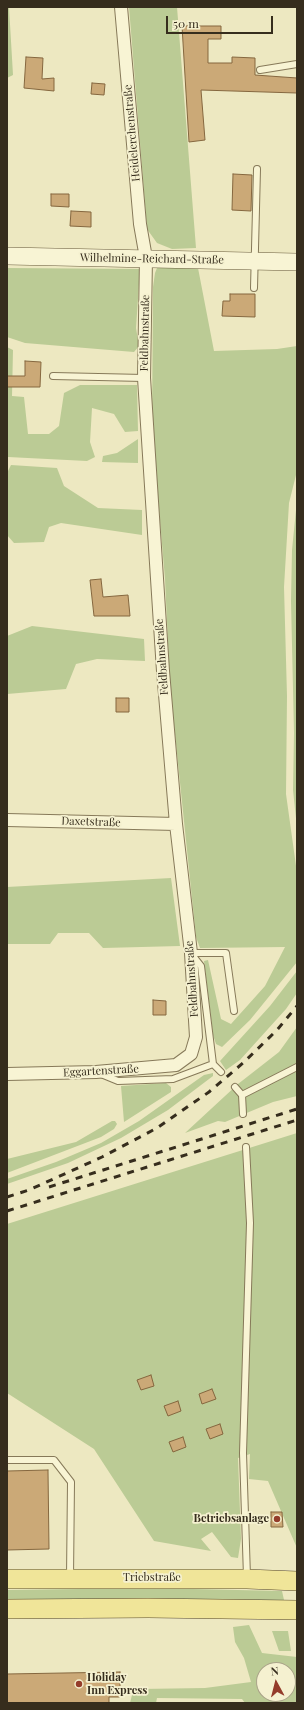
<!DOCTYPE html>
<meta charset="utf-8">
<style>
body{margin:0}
#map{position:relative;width:304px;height:1710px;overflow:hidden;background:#ede8c1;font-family:"Playfair Display",serif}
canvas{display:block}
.frame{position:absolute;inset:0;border:8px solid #362d1d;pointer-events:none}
.north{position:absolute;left:256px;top:1662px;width:40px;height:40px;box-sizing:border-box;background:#f5f1d0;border:1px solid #a9a388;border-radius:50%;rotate:353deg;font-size:11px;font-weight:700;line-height:16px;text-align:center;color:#362d1d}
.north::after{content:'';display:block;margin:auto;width:14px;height:18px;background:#943c2a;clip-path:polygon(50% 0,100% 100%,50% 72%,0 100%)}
.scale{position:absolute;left:166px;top:16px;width:107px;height:18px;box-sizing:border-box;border:2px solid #362d1d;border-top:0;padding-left:5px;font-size:12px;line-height:14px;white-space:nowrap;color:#362d1d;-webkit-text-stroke:3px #f5f1d0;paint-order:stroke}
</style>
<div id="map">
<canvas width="304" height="1710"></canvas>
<div class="frame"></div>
<div class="north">N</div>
<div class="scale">50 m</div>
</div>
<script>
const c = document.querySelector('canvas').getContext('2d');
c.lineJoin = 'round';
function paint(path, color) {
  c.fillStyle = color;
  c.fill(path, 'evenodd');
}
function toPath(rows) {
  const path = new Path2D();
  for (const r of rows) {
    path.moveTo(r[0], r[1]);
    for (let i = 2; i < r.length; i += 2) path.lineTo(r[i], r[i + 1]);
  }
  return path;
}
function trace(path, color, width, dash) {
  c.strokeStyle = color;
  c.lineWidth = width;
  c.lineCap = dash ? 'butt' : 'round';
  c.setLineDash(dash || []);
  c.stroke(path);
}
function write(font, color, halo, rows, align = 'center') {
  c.font = font + ' "Playfair Display",serif';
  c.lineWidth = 3.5;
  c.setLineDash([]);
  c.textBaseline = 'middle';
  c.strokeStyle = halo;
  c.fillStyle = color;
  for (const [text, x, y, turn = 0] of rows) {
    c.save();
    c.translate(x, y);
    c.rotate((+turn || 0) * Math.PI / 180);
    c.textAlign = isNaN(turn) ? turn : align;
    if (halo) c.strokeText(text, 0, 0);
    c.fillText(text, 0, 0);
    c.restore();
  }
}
const green = toPath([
 [7,7,9,7,13,75,7,78],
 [129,7,177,7,196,248,172,249,157,243,147,229],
 [162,267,198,268,214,351,277,349,297,346,297,471,289,503,284,587,287,696,286,794,297,873,297,962,250,1020,222,1047,216,1044,213,1035,204,961,208,960,221,1019,231,1024,265,986,285,947,200,948,196,937,170,686,165,579,152,427,153,287,155,273,157,268],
 [7,268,140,269,136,328,139,346,134,352,25,343,7,337],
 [7,347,13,350,12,396,24,397,28,434,49,434,59,426,64,393,80,385,137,385,138,431,125,432,114,414,92,408,90,442,95,457,87,461,8,457],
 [138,439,138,463,102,462,103,456,117,453],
 [11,465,57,468,64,486,98,508,142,510,142,535,61,523,49,527,44,542,14,543,7,535,7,473],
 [297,500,297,828,293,790,294,733,291,601,292,550],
 [32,626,144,639,145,661,97,659,76,664,66,689,7,694,7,636],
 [171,878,180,946,103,948,89,933,58,933,50,944,7,944,7,887],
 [297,971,297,993,286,1009,240,1060,226,1070,220,1061,270,1006],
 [297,1027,297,1096,273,1102,225,1122,218,1121,185,1133,238,1084,279,1052],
 [213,1073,213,1076,168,1110,121,1138,68,1163,7,1184,7,1179,56,1162,101,1143,139,1121,204,1075],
 [166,1083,171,1087,171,1092,124,1122,121,1086],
 [112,1121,115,1121,117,1124,114,1129,101,1137,7,1173,7,1159,76,1142],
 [297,1133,297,1548,268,1481,249,1479,250,1454,238,1458,241,1539,238,1558,231,1557,212,1532,201,1539,211,1551,154,1541,94,1449,7,1393,7,1224],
 [149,1588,282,1591,284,1600,7,1600,7,1590],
 [249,1625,262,1653,297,1657,297,1703,245,1703,242,1699,157,1698,156,1703,130,1703,132,1695,140,1689,205,1688,251,1682,244,1658,235,1642,233,1627],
 [264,1670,288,1670,288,1694,264,1694],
 [272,1631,288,1631,291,1651,279,1651]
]);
const building = toPath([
 [182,26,221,26,221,39,208,39,208,63,232,63,232,57,255,58,255,75,297,78,297,93,201,90,205,140,189,142,182,26],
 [26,57,43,58,42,79,54,78,54,91,24,88,26,57],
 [92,83,105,84,104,95,91,94,92,83],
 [233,174,252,175,251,211,232,210,233,174],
 [51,194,69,194,69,207,51,206,51,194],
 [71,211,91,212,91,227,70,226,71,211],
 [230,294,255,294,255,317,222,316,223,301,230,301,230,294],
 [25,361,41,362,40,387,7,387,7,376,25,376,25,361],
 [101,579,103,597,128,595,130,616,94,616,90,580,101,579],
 [116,698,129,698,129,712,116,712,116,698],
 [153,1000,166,1001,166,1015,153,1015,153,1000],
 [151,1375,154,1386,141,1390,137,1380,151,1375],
 [212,1389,216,1399,202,1404,199,1394,212,1389],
 [178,1401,181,1411,168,1416,164,1406,178,1401],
 [220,1424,223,1434,210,1439,206,1429,220,1424],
 [183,1437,186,1447,173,1452,169,1442,183,1437],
 [48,1470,49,1549,7,1550,7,1471,48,1470],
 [271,1512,282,1512,283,1527,271,1527,271,1512],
 [120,1672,120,1697,109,1697,109,1703,7,1703,7,1674,120,1672]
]);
const lane = toPath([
 [260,70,297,64],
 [254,288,257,169],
 [53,376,144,378],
 [191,953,226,953,234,1011],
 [193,956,201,966,213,1064,221,1072],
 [101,1074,118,1081,173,1079,213,1064],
 [235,1087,242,1095,243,1114],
 [242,1095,297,1067],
 [246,1147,250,1223,243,1453,247,1577],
 [7,1460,54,1460,71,1482,70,1577]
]);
const street = toPath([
 [7,820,176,824],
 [7,1074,96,1072,176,1065,191,1054,196,1037,191,953,176,824,163,671,144,378,146,258,140,224,121,7]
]);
const secondary = toPath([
 [7,256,297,262]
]);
const primary = toPath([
 [7,1579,247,1579,297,1581],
 [7,1609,148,1608,297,1610]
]);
const rail = toPath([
 [49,1187,297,1109],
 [7,1197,29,1190,102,1157,157,1128,209,1092,243,1063,277,1030,297,1006],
 [7,1211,297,1120]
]);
const markers = [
 [277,1519,4,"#943c2a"],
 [79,1684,4,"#943c2a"]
];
const streetNames = [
 ["Heidelerchenstraße",132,133,-95],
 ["Wilhelmine-Reichard-Straße",152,259,1],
 ["Feldbahnstraße",145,333,-89],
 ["Feldbahnstraße",162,657,-94],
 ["Daxetstraße",91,822,2],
 ["Feldbahnstraße",192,979,-94],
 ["Eggartenstraße",101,1071,-3],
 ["Triebstraße",152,1578]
];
const poiNames = [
 ["Betriebsanlage",269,1519],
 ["Holiday",87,1678,"left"],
 ["Inn Express",87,1691,"left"]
];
paint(green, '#bbcb95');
paint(building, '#cba977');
trace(building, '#85673f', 1);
trace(lane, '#867959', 8);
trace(street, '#867959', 14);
trace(secondary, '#685a3c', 18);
trace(primary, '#54462d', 20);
trace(lane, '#f8f4d4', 6);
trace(street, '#f8f4d4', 12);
trace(secondary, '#f8f4d4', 17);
trace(primary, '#f0e599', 19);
trace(rail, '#362d1d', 3, [7, 7]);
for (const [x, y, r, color] of markers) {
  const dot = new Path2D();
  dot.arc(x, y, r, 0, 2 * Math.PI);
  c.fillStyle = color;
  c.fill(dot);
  trace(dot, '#f5f1d0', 1.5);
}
write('11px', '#362d1d', '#f5f1d0', streetNames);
write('bold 11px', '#362d1d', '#f5f1d0', poiNames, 'right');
</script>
